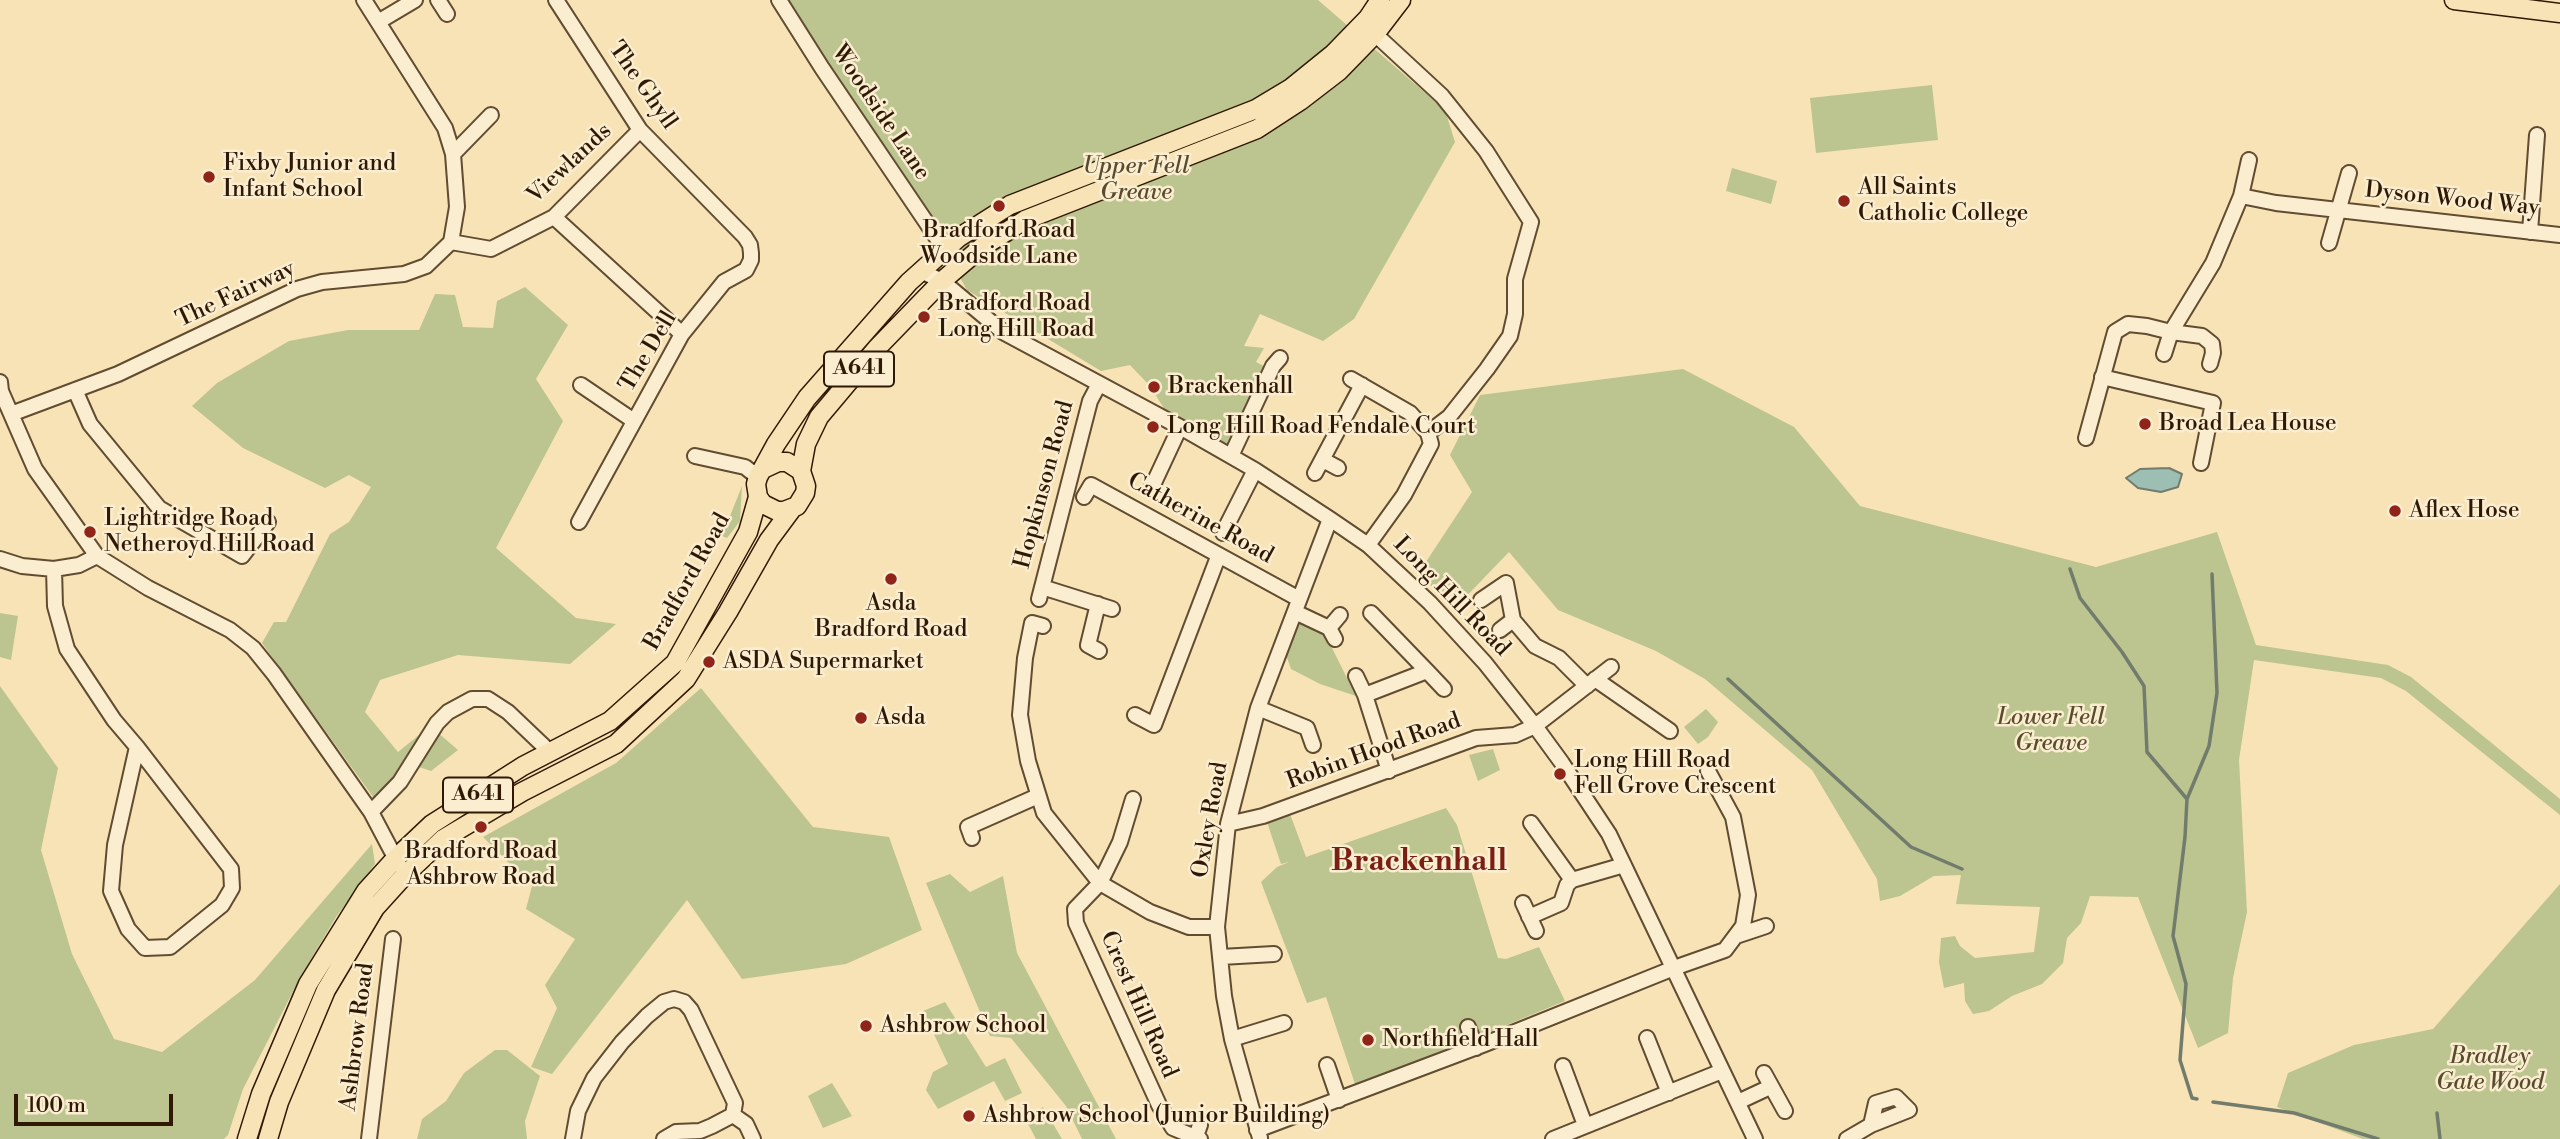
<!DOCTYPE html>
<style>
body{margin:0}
#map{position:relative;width:2560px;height:1139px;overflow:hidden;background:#f8e3b6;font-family:"Libre Bodoni",serif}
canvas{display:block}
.scale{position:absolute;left:14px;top:1094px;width:159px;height:32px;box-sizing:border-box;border:4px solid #2f1905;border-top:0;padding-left:9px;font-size:21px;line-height:24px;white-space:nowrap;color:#2f1905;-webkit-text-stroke:5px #faedd0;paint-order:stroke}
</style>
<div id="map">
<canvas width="2560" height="1139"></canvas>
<div class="scale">100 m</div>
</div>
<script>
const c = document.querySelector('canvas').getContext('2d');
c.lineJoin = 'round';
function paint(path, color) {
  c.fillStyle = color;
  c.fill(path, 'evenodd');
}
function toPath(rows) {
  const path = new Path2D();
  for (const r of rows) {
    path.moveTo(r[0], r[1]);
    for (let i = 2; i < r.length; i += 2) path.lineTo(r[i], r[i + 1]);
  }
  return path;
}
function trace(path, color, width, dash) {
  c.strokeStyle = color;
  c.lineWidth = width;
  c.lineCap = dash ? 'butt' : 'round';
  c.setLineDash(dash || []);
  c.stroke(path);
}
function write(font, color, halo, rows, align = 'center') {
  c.font = font + ' "Libre Bodoni",serif';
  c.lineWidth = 5;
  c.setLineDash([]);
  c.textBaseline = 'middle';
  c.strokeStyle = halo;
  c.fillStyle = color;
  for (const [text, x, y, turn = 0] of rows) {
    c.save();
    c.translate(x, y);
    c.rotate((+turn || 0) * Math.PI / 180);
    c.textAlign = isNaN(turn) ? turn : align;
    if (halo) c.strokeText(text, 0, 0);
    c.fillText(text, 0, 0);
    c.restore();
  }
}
const green = toPath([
 [786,0,1318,0,1445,110,1455,142,1354,319,1323,341,1260,314,1244,346,1264,348,1256,362,1270,369,1232,441,1227,445,1168,415,1150,386,1130,365,1101,371,967,290,935,233],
 [1932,85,1938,140,1816,153,1810,98],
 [1732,168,1777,181,1771,204,1726,191],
 [525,287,568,325,536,379,563,421,496,548,576,618,616,624,570,664,458,655,380,680,365,712,398,752,430,726,458,750,431,771,407,763,376,801,262,643,274,622,286,622,330,534,349,522,371,487,349,475,325,488,243,448,192,406,217,383,289,341,348,330,419,330,435,294,455,295,463,327,493,328,497,301],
 [1683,369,1794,427,1860,506,2096,567,2217,532,2256,645,2388,665,2411,677,2560,799,2560,815,2406,691,2381,678,2254,660,2239,760,2247,912,2233,978,2228,1033,2198,1048,2138,897,2090,896,2081,923,2067,938,2063,963,2042,984,2012,996,1989,1011,1973,1014,1965,1001,1964,983,1944,988,1939,962,1941,938,1955,936,1960,946,1975,958,2034,952,2040,907,1956,904,1961,875,1934,876,1900,896,1880,901,1877,879,1812,770,1705,679,1656,651,1558,610,1509,552,1455,608,1418,574,1472,492,1450,455,1480,395],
 [742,486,740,521,727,538,722,536],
 [0,613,18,616,11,660,0,657],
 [1297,619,1325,634,1356,696,1320,684,1291,669,1285,652],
 [0,686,58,768,41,850,72,954,114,1039,162,1052,255,980,372,844,375,864,336,917,301,976,243,1089,228,1135,224,1139,0,1139],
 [701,688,813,827,889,837,922,930,846,964,742,979,687,900,552,1074,531,1067,557,1008,545,985,575,939,526,909,532,886,483,837,616,763],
 [1706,709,1718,722,1708,737,1698,744,1684,727],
 [1493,749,1500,770,1478,781,1469,755],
 [1446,808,1457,825,1498,958,1506,959,1539,947,1565,1001,1356,1087,1326,997,1307,1003,1261,882,1277,867,1289,862,1281,864,1267,822,1290,814,1306,857],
 [950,874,970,892,1003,876,1017,953,1116,1139,1082,1139,1066,1106,1011,1038,990,1036,926,883],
 [2560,884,2560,1139,2363,1139,2277,1107,2288,1073,2354,1045,2433,1029],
 [945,1002,986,1067,1005,1058,1022,1093,1005,1101,994,1081,938,1109,926,1090,933,1072,948,1064,923,1011],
 [495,1050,507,1050,540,1076,525,1121,527,1139,417,1139,422,1119,446,1101,464,1073],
 [832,1083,852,1116,823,1128,808,1096],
 [1043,1107,1062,1139,1036,1139,1025,1118]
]);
const water = toPath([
 [2169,468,2182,474,2178,487,2161,492,2138,488,2126,478,2140,469,2169,468]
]);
const stream = toPath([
 [2070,569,2080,598,2122,652,2144,686,2147,752,2187,799,2185,837,2173,936,2186,984,2180,1060,2192,1098,2197,1099],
 [1728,679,1911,847,1962,869],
 [2187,799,2209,746,2217,693,2212,574],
 [2213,1102,2294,1113,2378,1139],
 [2437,1113,2440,1139]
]);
const minor = toPath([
 [438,0,447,14],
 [556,0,640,130,745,237,750,245,751,253,751,260,746,270,724,282,682,334,579,522],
 [779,0,822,68,945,250],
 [378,22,415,0],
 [1375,34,1442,96,1486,151,1531,222,1515,279,1515,314,1510,336,1487,369,1449,417,1428,433],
 [453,154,491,115],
 [2241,196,2249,160],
 [554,217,682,334],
 [2530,232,2537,135],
 [451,242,491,249,554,217,640,130],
 [2329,243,2349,173],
 [921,271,942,281,1003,332,1180,427,1255,470,1330,519,1368,545,1430,603,1485,663,1535,726,1562,763,1609,834,1755,1139],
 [2164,354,2171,332,2202,336,2212,344,2213,353,2210,364],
 [2102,377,2213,403,2201,463],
 [1351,379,1410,413,1428,433,1431,444,1404,495,1368,545],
 [0,382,1,391,35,469,97,556,148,588,230,630,253,648,274,674,371,812,399,865],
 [581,385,634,421],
 [75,390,90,424,159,508,242,556,268,522],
 [11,414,118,374,297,289,322,282,404,274,426,266,451,242,457,207,453,154,445,128,364,0],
 [2086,438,2115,332,2128,324,2147,326,2171,332,2213,263,2241,196,2276,203,2560,235],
 [695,456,745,467,758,477],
 [1231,456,1273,366,1280,358],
 [1323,460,1338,468],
 [1315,473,1362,385],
 [1152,487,1180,427],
 [1084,497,1091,485,1299,599],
 [1223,533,1255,470],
 [0,559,22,566,54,569,79,565,97,556],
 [54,569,55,606,67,649,114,720,137,747,231,869,232,888,222,905,170,947,145,948,128,929,111,891,115,845,137,747],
 [1042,587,1112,609],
 [1039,599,1090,401,1099,384],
 [1481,600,1506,583,1513,620,1535,646,1559,658,1587,686],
 [1098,604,1088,645,1099,651],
 [1295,612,1329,628,1335,639],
 [1371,613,1427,671],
 [1043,626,1032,623,1025,658,1020,715,1028,761,1044,813,1100,883,1150,912,1189,927,1217,927],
 [1329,628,1340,615],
 [1500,630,1513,620],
 [1356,676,1365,695,1389,771],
 [1595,679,1670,731],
 [1365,695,1427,671,1444,689],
 [1258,708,1307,728,1313,745],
 [1135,715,1154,725,1218,557],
 [1133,799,1120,842,1100,883,1075,909,1076,923,1159,1105,1173,1128,1200,1139],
 [371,812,400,782,437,723,448,712,472,699,488,699,508,712,550,752],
 [1531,823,1572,880],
 [1228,824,1263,816,1476,738,1515,735,1535,726,1611,667],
 [972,838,968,827,1038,796],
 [1523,903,1536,931],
 [1529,917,1561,903,1567,885,1572,880,1624,865],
 [1736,936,1766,926],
 [1221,957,1274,954],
 [1468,1027,1476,1048],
 [1647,1038,1669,1093],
 [1232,1039,1284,1023],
 [1327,1065,1339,1100],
 [1563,1066,1585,1125],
 [1764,1073,1785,1111],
 [1738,1102,1770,1087],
 [733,1115,746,1124,753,1139],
 [1257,1130,1485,1044,1674,968,1725,950,1743,926,1748,895,1733,817,1708,771],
 [1260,1138,1232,1039,1224,996,1217,927,1228,824,1258,708,1330,519],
 [369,1139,393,939],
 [573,1139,578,1111,594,1078,622,1042,647,1016,664,1002,674,999,684,1002,691,1010,735,1103,733,1115,712,1126,700,1131,676,1132,664,1139],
 [1195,1139,1200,1125],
 [1553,1139,1722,1071],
 [1847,1139,1871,1125,1909,1110,1896,1097,1876,1103,1871,1125]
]);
const major = toPath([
 [2454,0,2560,13],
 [763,469,778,462,787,462,801,471,806,486,805,493,797,506,784,511,777,511,763,504,758,497,756,484,758,477,776,444,807,398,909,282,958,238,1010,205,1256,109,1291,88,1333,54,1368,18,1380,0],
 [801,471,806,444,819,417,877,348,942,281,982,247,1025,220,1257,129,1300,101,1339,71,1375,34,1401,0],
 [247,1139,261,1094,308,984,366,891,395,859,432,824,523,766,610,721,675,663,748,532,758,497],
 [268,1139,279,1102,326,990,375,908,404,876,443,839,522,792,616,744,686,679,728,612,769,540,792,509]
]);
const markers = [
 [209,177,7,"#8f2418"],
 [1844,201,7,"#8f2418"],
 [999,206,7,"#8f2418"],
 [924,317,7,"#8f2418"],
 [1154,387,7,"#8f2418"],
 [2145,424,7,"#8f2418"],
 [1153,427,7,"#8f2418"],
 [2395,511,7,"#8f2418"],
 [90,532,7,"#8f2418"],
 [891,579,7,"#8f2418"],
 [709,662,7,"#8f2418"],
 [861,718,7,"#8f2418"],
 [1560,774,7,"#8f2418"],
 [481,827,7,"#8f2418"],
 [866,1026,7,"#8f2418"],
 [1368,1040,7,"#8f2418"],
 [969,1116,7,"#8f2418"]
];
const shields = [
 [859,369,70],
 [478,795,70]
];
const shieldNames = [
 ["A641",859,369],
 ["A641",478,795]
];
const streetNames = [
 ["The Ghyll",642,86,55],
 ["Woodside Lane",880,113,56],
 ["Viewlands",570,164,-43],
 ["Dyson Wood Way",2452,200,6],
 ["The Fairway",236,295,-25],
 ["The Dell",649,352,-59],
 ["Hopkinson Road",1045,485,-75],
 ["Catherine Road",1200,519,29],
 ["Bradford Road",688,582,-61],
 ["Long Hill Road",1451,597,46],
 ["Robin Hood Road",1374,752,-20],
 ["Oxley Road",1211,820,-80],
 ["Crest Hill Road",1138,1005,66],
 ["Ashbrow Road",358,1037,-83]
];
const poiNames = [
 ["Fixby Junior and",223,164],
 ["Infant School",223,190],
 ["All Saints",1858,188],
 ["Catholic College",1858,214],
 ["Bradford Road",999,231,"center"],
 ["Woodside Lane",999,257,"center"],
 ["Bradford Road",938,304],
 ["Long Hill Road",938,330],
 ["Brackenhall",1168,387],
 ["Broad Lea House",2159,424],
 ["Long Hill Road Fendale Court",1167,427],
 ["Aflex Hose",2409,511],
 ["Lightridge Road",104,519],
 ["Netheroyd Hill Road",104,545],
 ["Asda",891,604,"center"],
 ["Bradford Road",891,630,"center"],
 ["ASDA Supermarket",723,662],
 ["Asda",875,718],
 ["Long Hill Road",1574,761],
 ["Fell Grove Crescent",1574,787],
 ["Bradford Road",481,852,"center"],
 ["Ashbrow Road",481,878,"center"],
 ["Ashbrow School",880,1026],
 ["Northfield Hall",1382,1040],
 ["Ashbrow School (Junior Building)",983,1116]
];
const parkNames = [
 ["Upper Fell",1136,167],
 ["Greave",1136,193],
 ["Lower Fell",2051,718],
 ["Greave",2051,744],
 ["Bradley",2490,1057],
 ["Gate Wood",2490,1083]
];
const districtNames = [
 ["Brackenhall",1419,863]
];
paint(green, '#bcc48f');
paint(water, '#9dbeb2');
trace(water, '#717c6d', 2);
trace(stream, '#717c6d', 3.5);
trace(minor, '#614c31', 18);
trace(major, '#2f1905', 21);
trace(minor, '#faedd0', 14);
trace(major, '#f8e3b6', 18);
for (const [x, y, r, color] of markers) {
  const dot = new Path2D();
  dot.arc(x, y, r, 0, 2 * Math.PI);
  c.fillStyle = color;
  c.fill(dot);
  trace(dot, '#faedd0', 2.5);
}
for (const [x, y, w] of shields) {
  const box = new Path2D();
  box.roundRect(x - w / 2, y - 17.5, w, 35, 5);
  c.fillStyle = '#faedd0';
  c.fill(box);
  trace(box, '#2f1905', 2);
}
write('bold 21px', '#2f1905', null, shieldNames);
write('23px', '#2f1905', '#faedd0', streetNames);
write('23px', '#2f1905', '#faedd0', poiNames, 'left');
write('italic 23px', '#594c2e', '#faedd0', parkNames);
write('bold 30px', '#7a1f14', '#faedd0', districtNames);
</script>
